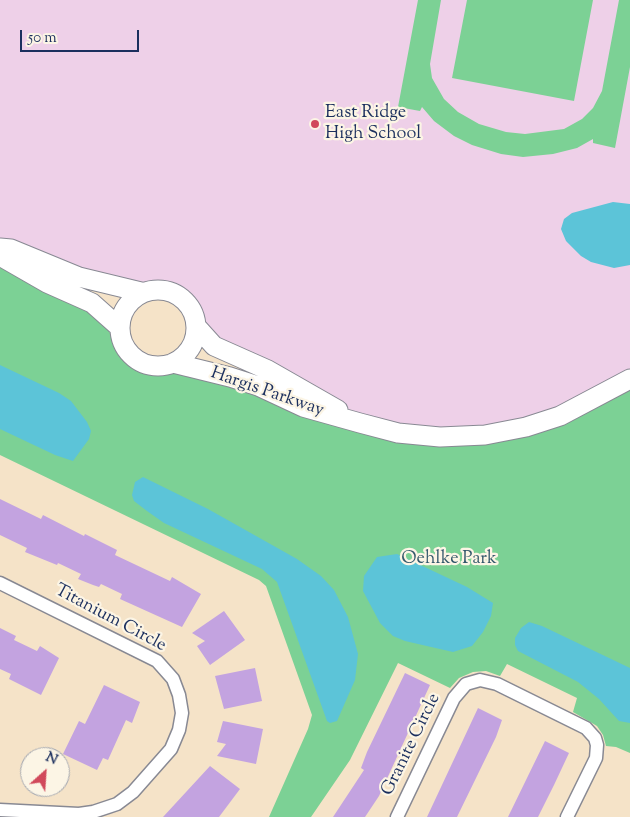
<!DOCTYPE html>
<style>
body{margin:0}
#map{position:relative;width:630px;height:817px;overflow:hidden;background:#f5e3c8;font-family:"Sorts Mill Goudy",serif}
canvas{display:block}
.north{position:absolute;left:20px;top:747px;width:50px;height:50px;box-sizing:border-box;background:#fcf5e5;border:1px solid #a2a6af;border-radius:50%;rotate:26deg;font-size:14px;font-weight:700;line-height:20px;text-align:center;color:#1b2f5e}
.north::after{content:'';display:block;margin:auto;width:18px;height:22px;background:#d1495b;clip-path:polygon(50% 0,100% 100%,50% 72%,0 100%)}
.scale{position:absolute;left:20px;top:30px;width:119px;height:22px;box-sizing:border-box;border:2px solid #1b2f5e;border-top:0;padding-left:6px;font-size:15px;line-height:18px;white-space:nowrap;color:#1b2f5e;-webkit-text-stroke:4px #fcf5e5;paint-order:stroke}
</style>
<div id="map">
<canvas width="630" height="817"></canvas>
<div class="north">N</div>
<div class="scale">50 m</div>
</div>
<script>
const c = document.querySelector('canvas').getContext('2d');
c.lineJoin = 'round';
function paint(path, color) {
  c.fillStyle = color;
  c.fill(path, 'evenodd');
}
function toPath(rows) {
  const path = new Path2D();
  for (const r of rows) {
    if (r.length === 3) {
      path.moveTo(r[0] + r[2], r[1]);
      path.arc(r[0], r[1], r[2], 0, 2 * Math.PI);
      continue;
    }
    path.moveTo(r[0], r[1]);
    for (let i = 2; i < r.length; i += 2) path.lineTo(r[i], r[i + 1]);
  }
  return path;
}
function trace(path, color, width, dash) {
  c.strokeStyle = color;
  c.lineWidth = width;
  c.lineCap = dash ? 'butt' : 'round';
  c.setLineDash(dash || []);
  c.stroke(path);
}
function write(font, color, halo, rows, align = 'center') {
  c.font = font + ' "Sorts Mill Goudy",serif';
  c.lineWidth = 4.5;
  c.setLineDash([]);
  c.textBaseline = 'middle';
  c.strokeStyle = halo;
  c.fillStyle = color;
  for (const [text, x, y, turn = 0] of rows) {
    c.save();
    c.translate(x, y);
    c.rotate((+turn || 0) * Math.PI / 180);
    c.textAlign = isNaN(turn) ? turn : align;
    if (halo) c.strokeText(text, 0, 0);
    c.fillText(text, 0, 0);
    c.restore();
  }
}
const built = toPath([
 [0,0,630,0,630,379,485,435,360,423,237,357,195,318,188,303,178,295,165,290,147,291,0,248]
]);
const green = toPath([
 [418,0,441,0,430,64,432,78,444,99,458,112,479,124,506,132,525,134,564,129,582,119,593,108,602,91,619,0,630,0,630,67,615,148,593,143,593,139,577,148,553,154,523,157,501,154,472,145,454,136,434,121,422,107,420,111,398,107],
 [467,0,593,0,574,101,452,78],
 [0,263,73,300,105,324,121,353,135,366,148,370,217,378,351,430,388,440,438,446,487,444,630,388,630,753,616,747,606,746,603,735,597,726,573,712,577,698,507,664,500,676,486,671,473,672,459,678,450,688,398,663,350,760,311,817,269,817,308,729,312,715,266,586,259,580,0,455]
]);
const water = toPath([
 [613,202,630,204,630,265,614,268,591,262,581,256,566,241,561,229,564,219,572,213],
 [0,365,59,393,71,401,87,422,91,431,89,439,73,461,55,455,0,429],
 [143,477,208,509,297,559,321,576,334,590,348,617,358,654,355,680,337,721,330,723,327,721,277,582,262,569,164,523,147,511,134,501,132,495,135,482],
 [397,554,467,587,493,603,491,616,483,632,472,646,453,652,405,641,393,636,380,623,363,591,364,576,377,557],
 [529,622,542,626,630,668,630,723,619,721,599,699,578,682,518,651,515,645,515,638,521,628]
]);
const building = toPath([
 [0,499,41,519,43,515,84,536,85,534,117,550,115,555,170,581,172,577,201,594,182,627,120,599,122,594,101,584,99,587,93,585,78,579,81,574,58,563,57,565,25,552,27,548,0,535],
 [224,611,245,640,210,665,197,646,205,641,192,633],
 [0,628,16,636,14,640,37,651,40,646,59,658,41,695,9,679,11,674,0,669],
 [255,668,262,701,224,709,215,676],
 [405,673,430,685,379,796,365,817,333,817,364,770,361,768,367,752],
 [104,685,140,702,132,723,126,720,108,760,103,758,97,770,63,754,79,721,85,724],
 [478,708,502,720,496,737,457,817,427,817],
 [223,721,263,729,256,764,217,756,226,744,217,742],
 [545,741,569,753,554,785,538,817,508,817],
 [210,766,240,789,219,817,163,817]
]);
const street = toPath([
 [0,583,157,661,173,679,179,695,182,713,179,730,171,749,133,792,117,804,93,812,79,814,0,810],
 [397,817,454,698,466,684,480,680,497,684,586,728,595,738,597,745,596,758,567,817]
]);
const secondary = toPath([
 [0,248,11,249,79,277,141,292],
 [0,256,47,283,92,303,119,327],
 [158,328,38],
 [196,326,214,346,268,370,338,410],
 [173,363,230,377,258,386,303,407,360,423,398,433,440,437,485,435,526,427,560,416,630,379]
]);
const markers = [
 [315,124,5,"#d1495b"]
];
const poiNames = [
 ["East Ridge",325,114],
 ["High School",325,135]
];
const streetNames = [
 ["Hargis Parkway",267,393,19],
 ["Titanium Circle",110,619,28],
 ["Granite Circle",412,745,-64]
];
const parkNames = [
 ["Oehlke Park",449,560]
];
paint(built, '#eed0e8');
paint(green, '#7cd195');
paint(water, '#5cc4d8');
paint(building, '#c3a3e0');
trace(street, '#888993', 15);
trace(secondary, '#888993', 21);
trace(street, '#fff', 12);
trace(secondary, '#fff', 19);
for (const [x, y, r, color] of markers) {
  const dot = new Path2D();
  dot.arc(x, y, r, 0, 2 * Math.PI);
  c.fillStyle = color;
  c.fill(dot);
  trace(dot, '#fcf5e5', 2);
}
write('18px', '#1b2f5e', '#fcf5e5', poiNames, 'left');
write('18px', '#1b2f5e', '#fcf5e5', streetNames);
write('18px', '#33586c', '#fcf5e5', parkNames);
</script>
